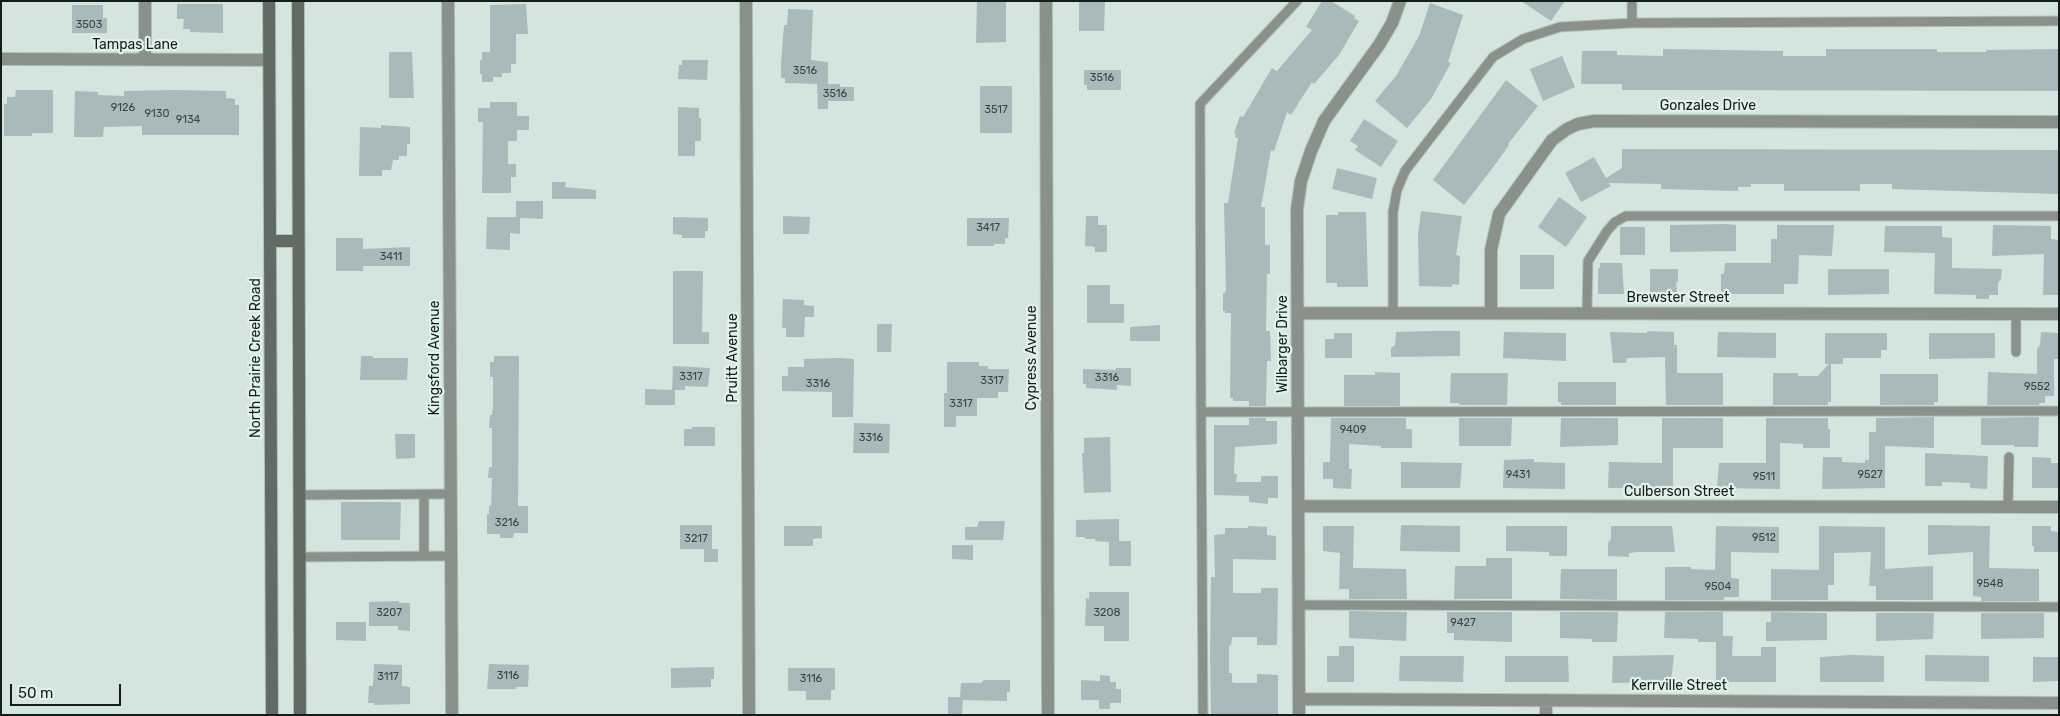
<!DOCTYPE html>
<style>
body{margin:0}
#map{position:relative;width:2060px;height:716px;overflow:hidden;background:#d4e5df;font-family:Rubik,sans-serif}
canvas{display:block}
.frame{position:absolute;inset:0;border:2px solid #161c1a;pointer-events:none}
.scale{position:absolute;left:10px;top:684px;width:111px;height:22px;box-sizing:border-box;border:2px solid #161c1a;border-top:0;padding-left:6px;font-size:15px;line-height:18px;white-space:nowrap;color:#161c1a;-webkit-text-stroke:4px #e1f2ec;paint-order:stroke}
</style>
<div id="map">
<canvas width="2060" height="716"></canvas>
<div class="frame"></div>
<div class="scale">50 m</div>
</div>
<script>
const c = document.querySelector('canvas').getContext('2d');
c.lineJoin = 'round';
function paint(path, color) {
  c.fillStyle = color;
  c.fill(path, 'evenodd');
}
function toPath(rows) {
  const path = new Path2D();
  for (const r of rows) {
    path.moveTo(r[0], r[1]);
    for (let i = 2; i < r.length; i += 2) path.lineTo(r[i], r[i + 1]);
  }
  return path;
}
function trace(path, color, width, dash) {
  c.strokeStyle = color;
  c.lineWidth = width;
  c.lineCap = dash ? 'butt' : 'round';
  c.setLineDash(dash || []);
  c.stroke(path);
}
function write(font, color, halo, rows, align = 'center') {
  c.font = font + ' Rubik,sans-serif';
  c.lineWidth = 4.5;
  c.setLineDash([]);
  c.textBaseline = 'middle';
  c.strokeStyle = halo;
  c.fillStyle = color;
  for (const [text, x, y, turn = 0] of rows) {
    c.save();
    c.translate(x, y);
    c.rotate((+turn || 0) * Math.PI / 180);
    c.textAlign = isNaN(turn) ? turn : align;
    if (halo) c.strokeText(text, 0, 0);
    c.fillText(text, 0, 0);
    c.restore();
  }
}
const building = toPath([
 [977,1,1006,1,1006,42,976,43],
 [1079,1,1105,1,1104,31,1079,31],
 [1322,1,1331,1,1355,16,1354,18,1359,21,1339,55,1314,84,1312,82,1291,115,1287,112,1274,151,1271,150,1261,207,1265,207,1265,245,1270,245,1270,274,1267,274,1266,331,1270,331,1271,361,1267,361,1266,406,1249,406,1249,401,1233,401,1233,398,1230,398,1231,313,1225,313,1225,311,1223,311,1223,293,1225,293,1226,289,1224,203,1228,203,1238,138,1235,137,1236,134,1234,133,1240,116,1243,117,1272,68,1277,71,1312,30,1306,27],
 [1521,1,1565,1,1551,21],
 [1430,3,1463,15,1448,62,1451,63,1431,99,1407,128,1375,101,1396,76,1419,36],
 [177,4,223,4,223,33,190,32,190,29,183,29,184,19,177,19],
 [526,4,528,34,516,34,516,64,511,64,511,73,502,73,502,77,493,77,493,82,482,82,482,74,480,74,480,60,482,60,482,52,490,52,490,5],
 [72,5,103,5,103,18,107,18,107,33,72,33],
 [788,9,813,10,811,60,828,62,828,84,840,84,840,87,854,87,854,101,828,101,828,109,818,109,817,84,785,83,785,78,781,78,781,63,784,25,787,25],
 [1663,49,1783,51,1783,56,1826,56,1826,49,1937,49,1937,52,1986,52,1986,50,2059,49,2059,91,1666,90,1622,90,1622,84,1581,84,1582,51,1617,51,1617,55,1663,56],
 [389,52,412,52,414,98,389,98],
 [1562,56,1575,87,1543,101,1530,69],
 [682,60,708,60,707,80,678,79,679,65,682,65],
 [1084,70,1121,70,1121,90,1087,90,1087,85,1084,85],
 [1506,80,1538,106,1508,144,1509,145,1494,166,1464,205,1433,180],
 [980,86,1012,86,1012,133,980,133],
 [16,90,53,90,53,133,32,133,32,136,4,136,4,104,7,104,7,97,15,97],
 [173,90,226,91,226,98,235,99,235,105,239,105,239,135,142,135,142,126,104,127,103,137,74,137,75,91,98,92,98,95,124,96,124,91],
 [490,102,517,102,517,116,529,116,529,130,517,130,517,141,508,141,508,164,516,164,516,177,511,177,511,193,482,193,483,122,478,122,478,108,490,108],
 [678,107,699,108,699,118,701,118,701,141,695,141,695,156,678,156],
 [1364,119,1398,141,1381,167,1355,150,1358,146,1350,141],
 [381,125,410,127,410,144,407,144,407,156,399,156,399,160,393,160,391,170,382,170,382,176,359,176,360,127,381,128],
 [1622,149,2059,150,2059,194,1892,189,1892,184,1860,184,1860,191,1784,191,1784,184,1751,184,1751,187,1738,187,1738,191,1661,189,1661,184,1609,183,1611,186,1581,202,1565,173,1594,157,1606,178,1622,168],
 [1337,168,1377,178,1372,199,1332,189],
 [552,182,566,182,565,187,596,190,596,199,552,199],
 [1559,197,1587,217,1566,247,1538,227],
 [516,201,543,201,543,219,520,218,520,234,510,233,510,250,486,249,487,217,516,217],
 [1421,211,1462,216,1456,255,1460,256,1459,285,1452,284,1452,287,1419,286,1418,235],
 [1338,212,1366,212,1368,287,1337,287,1337,283,1326,283,1326,215,1338,215],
 [783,216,810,217,809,234,783,234],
 [1086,216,1098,216,1098,225,1107,225,1107,252,1095,252,1095,247,1085,246],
 [673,217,708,218,708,231,705,231,705,238,682,238,682,235,673,234],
 [967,218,1009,218,1008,238,1005,238,1005,244,994,244,994,246,967,246],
 [1727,224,1736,225,1736,251,1670,252,1670,225],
 [1777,225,1834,225,1832,256,1799,255,1798,284,1784,284,1784,294,1721,294,1721,274,1724,274,1725,263,1771,263,1771,239,1777,239],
 [1993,225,2051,226,2051,239,2059,240,2059,295,2043,295,2044,254,1992,256],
 [1885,226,1942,226,1942,237,1952,238,1952,268,2002,269,2001,279,1998,283,1998,295,1989,295,1989,299,1976,299,1976,295,1934,294,1935,253,1884,252],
 [1620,227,1645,227,1645,255,1620,255],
 [336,238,363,238,363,249,410,247,410,266,363,266,363,271,336,271],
 [1520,255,1554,255,1554,289,1520,289],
 [1600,263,1622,263,1624,294,1598,294,1598,268,1600,268],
 [1650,269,1678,269,1678,282,1676,282,1677,292,1674,292,1674,294,1650,294],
 [1828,269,1889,269,1889,294,1828,295],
 [673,271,703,271,702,332,709,332,709,344,673,344],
 [1087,285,1110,285,1110,304,1124,304,1124,323,1087,323],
 [783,299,804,300,804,305,814,306,814,317,805,317,804,337,786,337,786,328,782,328],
 [877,324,892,324,891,352,877,352],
 [1160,325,1160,341,1130,341,1130,327],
 [1432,331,1460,331,1460,356,1391,357,1391,348,1395,345,1396,332],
 [1647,331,1674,332,1674,345,1677,345,1677,373,1723,373,1723,405,1666,405,1665,357,1627,358,1626,363,1613,363,1610,332,1647,333],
 [1504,332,1566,333,1566,361,1503,358],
 [1718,332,1776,333,1776,358,1717,357],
 [2041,332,2059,333,2059,359,2054,359,2054,396,2045,396,2045,403,2039,403,2039,405,1987,405,1988,372,2037,374,2037,349,2040,345],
 [1334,333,1352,333,1352,358,1325,358,1325,339,1334,339],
 [1825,333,1887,333,1887,350,1881,350,1881,358,1843,358,1843,364,1831,364,1831,402,1828,402,1828,405,1773,405,1773,373,1798,373,1798,376,1818,376,1829,364,1825,364],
 [1929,333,1995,333,1995,358,1929,359],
 [361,356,373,356,373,358,408,358,407,380,360,380],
 [494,356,519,356,518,506,528,506,528,533,514,533,513,538,500,538,500,534,487,534,487,514,489,514,489,506,491,506,492,478,488,478,489,467,492,467,492,428,489,428,490,415,492,415,493,406,493,377,490,377,490,362,494,362],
 [840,358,854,359,853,417,832,417,832,392,782,391,782,376,788,376,788,367,804,367,804,359],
 [947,362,979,362,979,366,988,366,988,369,1009,369,1008,392,998,392,998,398,977,398,977,416,956,416,956,427,944,427,944,393,947,393],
 [673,366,710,368,708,387,685,386,685,390,672,390],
 [1116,368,1131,368,1131,386,1117,385,1117,390,1086,388,1086,384,1083,384,1083,369,1116,370],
 [1375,372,1400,373,1400,406,1344,406,1344,375,1375,375],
 [1451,373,1508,373,1507,405,1459,405,1459,403,1450,403],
 [1880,374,1938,374,1938,402,1934,402,1934,405,1880,405],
 [1558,382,1616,382,1616,405,1561,405,1561,402,1558,402],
 [645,389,675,390,675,405,645,405],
 [1934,417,1934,448,1885,446,1885,488,1822,489,1823,457,1842,457,1842,462,1865,463,1865,460,1869,460,1869,432,1876,432,1876,418],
 [2039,417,2038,447,2014,447,2014,445,1981,445,1981,418],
 [1249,418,1266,418,1266,421,1277,421,1277,444,1235,447,1234,474,1237,474,1236,482,1261,482,1261,476,1278,476,1278,498,1268,498,1268,504,1249,502,1249,496,1214,495,1214,425,1249,425],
 [1331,418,1406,418,1406,429,1412,429,1412,448,1381,448,1381,446,1349,444,1349,469,1352,469,1351,489,1333,488,1333,479,1323,479,1323,462,1330,462],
 [1459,418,1512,418,1511,446,1459,446],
 [1561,418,1618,418,1618,445,1560,447],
 [1662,418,1723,418,1723,448,1673,448,1673,488,1608,488,1609,462,1662,463],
 [1766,418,1828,418,1828,429,1830,429,1830,448,1803,448,1803,444,1780,443,1780,489,1717,488,1719,463,1766,463],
 [854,423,890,424,889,453,853,453],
 [692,427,715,427,715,446,684,446,684,429,692,429],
 [395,434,415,434,415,458,396,459],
 [1110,437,1111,492,1084,493,1082,453,1084,453,1084,438],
 [1925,453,1988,456,1987,489,1970,488,1970,483,1942,482,1942,486,1925,486],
 [2032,457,2051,458,2051,463,2059,463,2059,488,2032,488],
 [1534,459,1534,462,1565,463,1565,489,1503,488,1504,460],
 [1401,462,1462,463,1460,488,1401,488],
 [341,502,401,502,400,540,341,540],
 [1119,519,1119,541,1131,541,1131,566,1109,566,1109,542,1095,541,1095,539,1085,539,1085,537,1076,537,1076,520],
 [979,521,1005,521,1003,540,965,540,965,527,977,527],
 [680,525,712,525,712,549,718,549,718,562,704,562,704,549,680,549],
 [1401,525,1460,526,1460,552,1400,551],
 [1928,525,1990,526,1989,568,2039,569,2039,601,1981,601,1981,597,1973,596,1973,552,1928,555],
 [784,526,822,526,822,538,813,539,813,546,784,546],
 [1248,526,1267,527,1267,535,1276,536,1276,560,1233,559,1233,593,1261,593,1261,588,1278,588,1277,645,1257,645,1257,637,1232,637,1231,646,1229,645,1229,673,1232,673,1232,682,1234,683,1257,683,1257,674,1278,675,1278,715,1211,715,1210,655,1211,577,1215,577,1214,535,1225,534,1225,528,1248,528],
 [1323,526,1354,526,1353,568,1406,569,1407,599,1349,599,1349,589,1339,589,1340,553,1323,551],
 [1506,526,1567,526,1567,556,1549,556,1549,552,1506,551],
 [1611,526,1672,526,1675,552,1638,552,1629,553,1629,557,1608,556,1608,543,1611,539],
 [1716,526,1779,527,1779,553,1731,552,1731,578,1739,579,1739,597,1724,597,1724,600,1665,600,1665,567,1691,567,1691,569,1715,570],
 [1819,526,1885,527,1885,569,1933,566,1933,600,1876,600,1876,586,1869,586,1871,552,1834,553,1834,585,1828,585,1828,600,1771,600,1771,569,1819,570],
 [2032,526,2051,526,2051,531,2059,532,2059,552,2034,552,2034,546,2032,546],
 [952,545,973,545,973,560,952,559],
 [1486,558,1512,558,1512,599,1454,599,1455,566,1486,566],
 [1561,569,1617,569,1617,600,1560,599],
 [1089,592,1129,592,1129,641,1104,641,1104,626,1085,626,1086,598,1089,599],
 [399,601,399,603,410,603,410,631,398,630,398,626,369,626,369,602],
 [1349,611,1407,612,1406,641,1349,638],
 [1447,612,1512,612,1512,642,1454,640,1454,633,1447,633],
 [1560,612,1618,612,1617,642,1592,642,1592,639,1560,638],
 [1665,612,1723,612,1723,636,1733,636,1732,656,1761,656,1761,647,1776,647,1776,682,1716,682,1716,642,1698,642,1698,639,1664,638],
 [1771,612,1827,613,1827,640,1766,641,1766,622,1771,622],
 [1876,613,1934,613,1933,639,1876,641],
 [1981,613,2044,613,2044,638,1981,639],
 [336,622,366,622,366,641,336,640],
 [1339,646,1354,646,1354,682,1327,682,1327,656,1339,656],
 [1674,655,1671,682,1612,683,1613,656],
 [1851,655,1884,656,1884,682,1820,682,1820,657],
 [1925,655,1989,656,1989,682,1925,681],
 [1400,656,1464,656,1463,682,1399,681],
 [1505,656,1568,656,1569,682,1505,682],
 [2033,657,2059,657,2059,681,2033,682],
 [374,664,402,665,402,686,410,687,410,704,374,705,374,703,368,703,369,686,373,686],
 [489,664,529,665,528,687,516,687,516,689,487,689],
 [714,667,714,679,711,679,711,687,671,688,671,668],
 [788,668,835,668,835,690,831,690,831,700,806,700,806,691,788,691],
 [1100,675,1110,676,1110,682,1116,682,1116,689,1121,689,1121,703,1110,703,1110,709,1099,709,1099,700,1081,700,1081,680,1100,681],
 [984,680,1010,680,1010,692,1007,692,1007,701,963,700,962,715,948,714,948,697,960,697,961,683,981,683]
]);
const service = toPath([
 [1632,1,1632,23,2059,21],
 [1587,312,1588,261,1607,231,1615,222,1626,216,2059,216],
 [1393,313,1393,212,1397,190,1405,171,1493,57,1523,39,1560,27,1632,23],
 [2016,314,2016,352],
 [1201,412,1200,104,1297,1],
 [299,495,451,494],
 [424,495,424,556],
 [2008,507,2009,457],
 [300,557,451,556],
 [1298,605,2059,607],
 [1203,715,1201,412,2059,411]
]);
const minor = toPath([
 [448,1,452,715],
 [746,1,749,715],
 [1046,1,1048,715],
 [1,59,269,60],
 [145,60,145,1],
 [1491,312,1491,250,1499,214,1552,140,1567,129,1578,124,1594,121,2059,122],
 [1298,313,2059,314],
 [1298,506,2059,507],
 [1299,699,2059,703],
 [1546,700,1546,715],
 [1299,715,1297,209,1301,181,1311,151,1324,121,1379,45,1392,23,1400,1]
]);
const secondary = toPath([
 [269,1,272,715],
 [298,1,300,715],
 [271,241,298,241]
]);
const numberNames = [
 ["3503",89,25],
 ["3516",805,71],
 ["3516",1102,78],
 ["3516",835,94],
 ["9126",123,108],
 ["3517",996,110],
 ["9130",157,114],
 ["9134",188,120],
 ["3417",988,228],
 ["3411",391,257],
 ["3317",691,377],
 ["3316",1107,378],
 ["3317",992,381],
 ["3316",818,384],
 ["9552",2037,387],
 ["3317",961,404],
 ["9409",1353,430],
 ["3316",871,438],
 ["9431",1518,475],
 ["9527",1870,475],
 ["9511",1764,477],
 ["3216",507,523],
 ["9512",1764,538],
 ["3217",696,539],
 ["9548",1990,584],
 ["9504",1718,587],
 ["3207",389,613],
 ["3208",1107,613],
 ["9427",1463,623],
 ["3116",508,676],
 ["3117",388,677],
 ["3116",811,679]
];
const streetNames = [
 ["Tampas Lane",135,45],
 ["Gonzales Drive",1708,106],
 ["Brewster Street",1678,298],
 ["Wilbarger Drive",1283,344,-90],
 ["North Prairie Creek Road",256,358,-90],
 ["Kingsford Avenue",435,358,-90],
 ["Pruitt Avenue",733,358,-90],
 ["Cypress Avenue",1032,358,-90],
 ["Culberson Street",1679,492],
 ["Kerrville Street",1679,686]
];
paint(building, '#a8babb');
trace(service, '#b2c1bc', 11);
trace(minor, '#b2c1bc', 14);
trace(secondary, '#b2c1bc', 14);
trace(service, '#8c908b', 9);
trace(minor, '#8c908b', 12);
trace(secondary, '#636a63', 12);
write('11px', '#3a4442', null, numberNames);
write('14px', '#161c1a', '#e1f2ec', streetNames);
</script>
